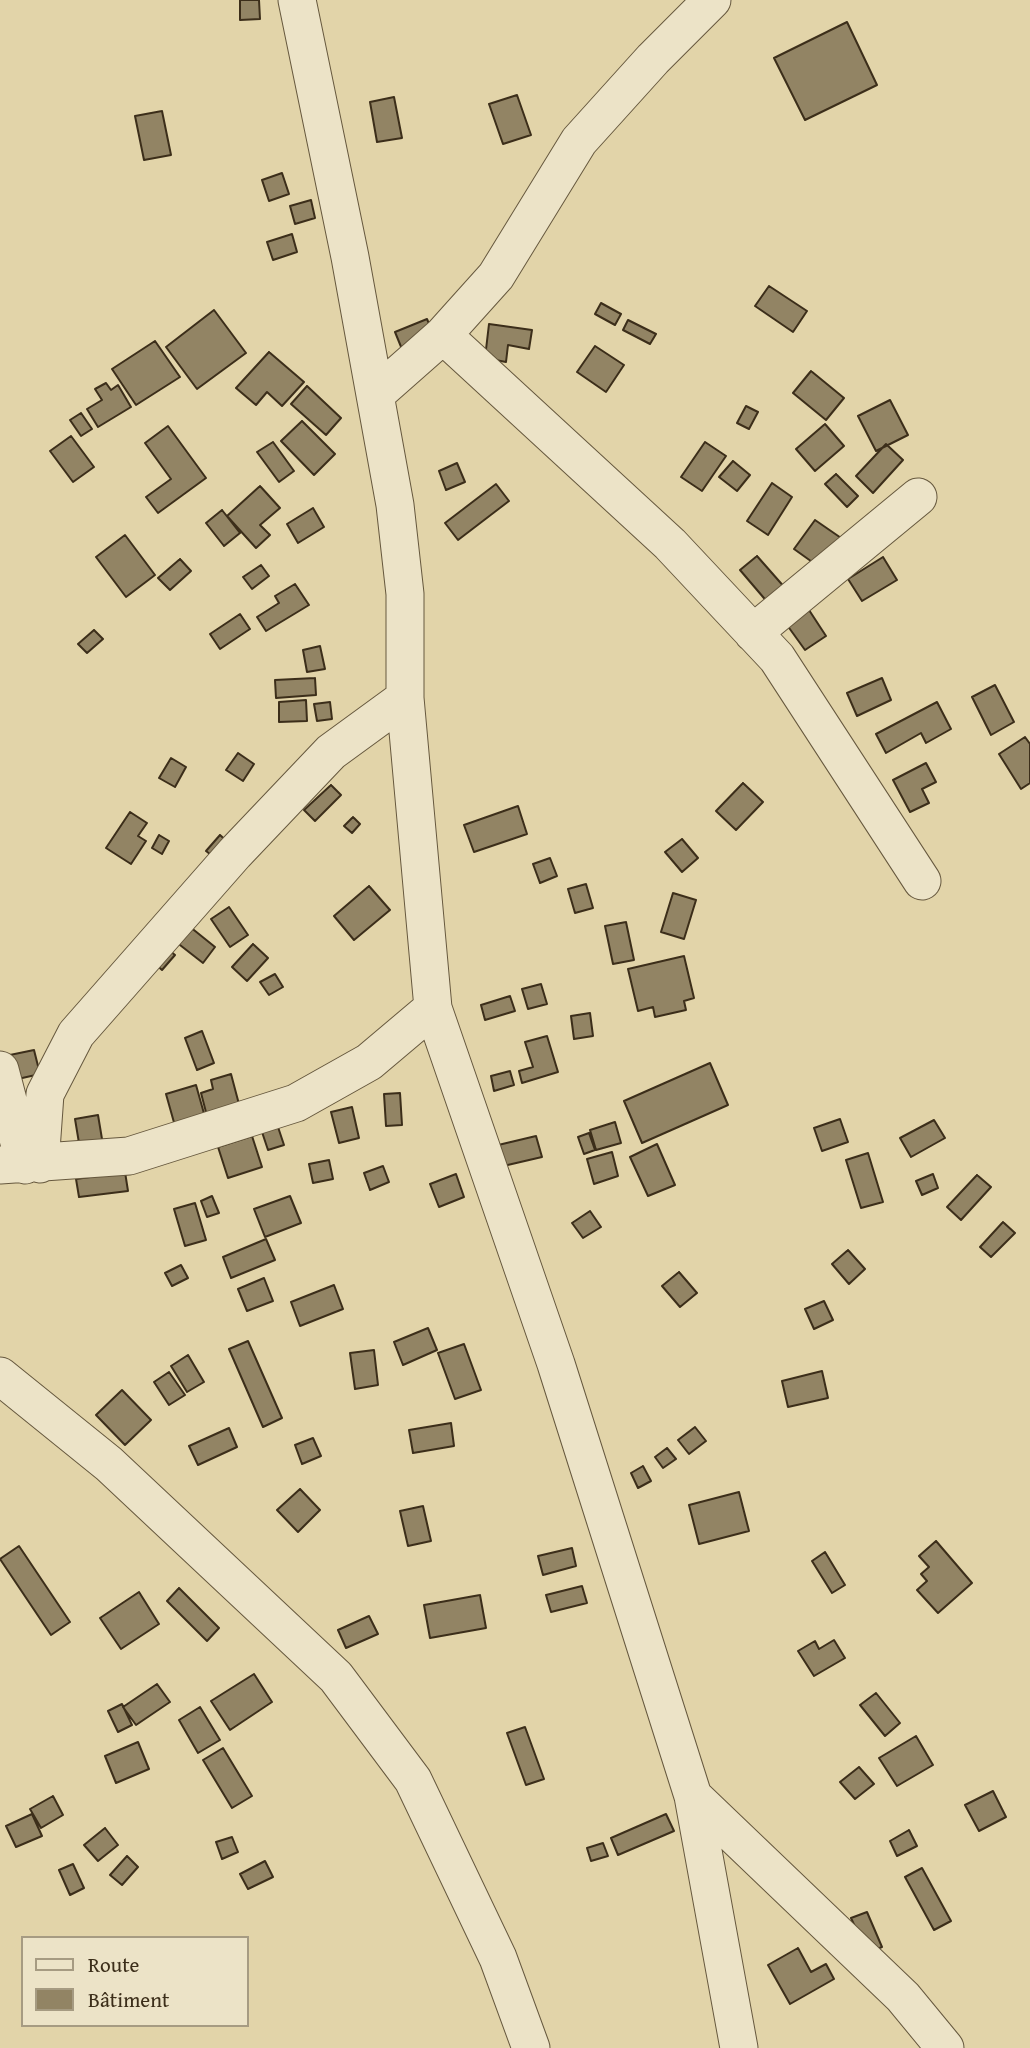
<!DOCTYPE html>
<meta charset="utf-8">
<style>
body{margin:0}
#map{position:relative;width:1030px;height:2048px;overflow:hidden;background:#e2d4a9;font-family:"Gentium Book Plus",serif}
canvas{display:block}
.legend{position:absolute;left:21px;top:1936px;width:228px;height:91px;box-sizing:border-box;background:#ece3c7;border:2px solid #a69b82;margin:0;padding:9px 12px;list-style:none;font-size:21px;color:#3c2e1a}
.legend li{display:flex;align-items:center;gap:14px;height:35px}
.legend b{width:35px;border:2px solid #a69b82}
</style>
<div id="map">
<canvas width="1030" height="2048"></canvas>
<ul class="legend">
<li><b style="height:9px;background:#ece3c7"></b>Route</li>
<li><b style="height:19px;background:#928464"></b>Bâtiment</li>
</ul>
</div>
<script>
const c = document.querySelector('canvas').getContext('2d');
c.lineJoin = 'round';
function paint(path, color) {
  c.fillStyle = color;
  c.fill(path, 'evenodd');
}
function toPath(rows) {
  const path = new Path2D();
  for (const r of rows) {
    path.moveTo(r[0], r[1]);
    for (let i = 2; i < r.length; i += 2) path.lineTo(r[i], r[i + 1]);
  }
  return path;
}
function trace(path, color, width, dash) {
  c.strokeStyle = color;
  c.lineWidth = width;
  c.lineCap = dash ? 'butt' : 'round';
  c.setLineDash(dash || []);
  c.stroke(path);
}
const building = toPath([
 [240,0,259,0,260,19,240,20,240,0],
 [847,22,877,85,805,120,774,58,847,22],
 [517,95,531,135,503,144,489,104,517,95],
 [394,97,402,138,377,142,370,102,394,97],
 [162,111,171,155,144,160,135,116,162,111],
 [282,173,289,194,269,201,262,180,282,173],
 [311,200,315,218,295,224,290,206,311,200],
 [292,234,297,252,273,260,267,242,292,234],
 [769,286,807,311,793,332,755,306,769,286],
 [601,303,621,314,615,325,595,314,601,303],
 [214,310,246,353,197,389,166,347,214,310],
 [427,319,438,345,406,359,395,332,427,319],
 [628,320,656,334,650,344,623,330,628,320],
 [489,324,532,330,529,349,508,345,506,362,485,358,489,324],
 [155,341,180,377,136,405,112,369,155,341],
 [595,346,624,365,606,392,577,372,595,346],
 [269,352,304,382,282,406,267,392,256,405,236,388,269,352],
 [811,371,844,398,826,420,793,393,811,371],
 [106,383,111,390,118,385,131,407,98,427,87,409,102,400,95,389,106,383],
 [307,386,341,418,326,435,291,404,307,386],
 [890,400,908,435,876,451,858,416,890,400],
 [746,406,758,412,749,429,737,423,746,406],
 [81,413,92,429,81,436,70,420,81,413],
 [302,421,335,454,314,475,281,441,302,421],
 [825,424,844,446,815,471,796,449,825,424],
 [168,426,206,478,158,513,146,497,171,479,145,443,168,426],
 [71,436,94,467,73,482,50,451,71,436],
 [273,442,294,471,279,482,257,452,273,442],
 [705,442,726,456,702,491,681,477,705,442],
 [886,444,903,460,873,493,856,476,886,444],
 [733,461,750,475,737,491,719,477,733,461],
 [457,463,465,482,446,490,439,471,457,463],
 [836,474,858,496,847,507,825,484,836,474],
 [772,483,792,497,768,535,747,521,772,483],
 [496,484,509,501,458,540,445,523,496,484],
 [260,486,280,508,260,525,270,535,256,548,227,516,260,486],
 [313,508,324,527,298,543,287,524,313,508],
 [222,510,240,533,224,546,206,523,222,510],
 [815,520,844,540,822,569,794,549,815,520],
 [125,535,155,575,126,597,96,557,125,535],
 [757,556,786,589,769,604,740,570,757,556],
 [883,557,897,580,862,601,848,579,883,557],
 [180,559,191,571,170,590,158,578,180,559],
 [261,565,269,576,252,589,243,577,261,565],
 [295,584,309,605,266,631,257,617,279,603,275,596,295,584],
 [809,610,826,636,805,650,787,625,809,610],
 [240,614,250,629,220,649,210,634,240,614],
 [94,630,103,639,87,653,78,644,94,630],
 [320,646,325,669,307,672,303,650,320,646],
 [315,678,316,695,276,698,275,680,315,678],
 [882,678,891,700,857,716,847,693,882,678],
 [995,685,1014,722,991,735,972,697,995,685],
 [306,700,307,721,279,722,279,702,306,700],
 [330,702,332,719,317,721,314,704,330,702],
 [937,702,951,729,926,743,921,733,886,753,876,734,937,702],
 [1025,737,1030,744,1030,783,1021,789,999,754,1025,737],
 [238,753,254,764,243,781,226,770,238,753],
 [171,758,186,767,175,787,159,778,171,758],
 [926,763,936,782,922,789,929,803,910,812,893,780,926,763],
 [743,783,763,802,736,830,716,811,743,783],
 [331,785,341,795,315,821,304,810,331,785],
 [518,806,527,834,474,852,464,825,518,806],
 [130,812,147,823,138,836,146,841,131,864,106,848,130,812],
 [353,817,360,824,352,833,344,826,353,817],
 [159,835,169,841,162,854,152,848,159,835],
 [220,835,232,846,219,861,206,851,220,835],
 [682,839,698,858,682,872,665,852,682,839],
 [550,858,557,876,540,883,533,864,550,858],
 [586,884,593,908,575,913,568,889,586,884],
 [369,886,390,910,354,940,334,916,369,886],
 [673,893,696,900,684,939,661,932,673,893],
 [229,907,248,935,230,947,211,919,229,907],
 [184,922,215,947,203,963,171,938,184,922],
 [626,922,634,960,613,964,605,926,626,922],
 [253,944,268,958,247,981,232,967,253,944],
 [164,946,175,955,162,970,152,961,164,946],
 [684,956,694,998,684,1001,686,1010,655,1017,653,1007,638,1011,628,969,684,956],
 [275,974,283,987,269,995,260,982,275,974],
 [541,984,547,1004,528,1009,522,989,541,984],
 [510,996,515,1011,485,1020,481,1005,510,996],
 [590,1013,593,1036,574,1039,571,1016,590,1013],
 [202,1031,214,1063,197,1070,185,1038,202,1031],
 [547,1036,558,1072,522,1083,519,1071,533,1067,525,1042,547,1036],
 [34,1050,40,1074,0,1083,0,1057,34,1050],
 [710,1063,728,1105,642,1143,624,1101,710,1063],
 [510,1071,514,1085,494,1091,491,1076,510,1071],
 [231,1074,240,1108,207,1116,201,1093,213,1089,211,1080,231,1074],
 [196,1085,205,1117,175,1126,166,1094,196,1085],
 [400,1093,402,1125,386,1126,384,1094,400,1093],
 [352,1107,359,1138,339,1143,331,1112,352,1107],
 [98,1115,104,1151,81,1155,75,1119,98,1115],
 [840,1119,848,1142,822,1151,814,1128,840,1119],
 [934,1120,945,1138,911,1157,900,1138,934,1120],
 [615,1122,621,1143,596,1150,590,1130,615,1122],
 [278,1127,284,1145,268,1150,262,1132,278,1127],
 [589,1133,595,1150,584,1154,578,1137,589,1133],
 [252,1136,262,1167,228,1178,218,1147,252,1136],
 [536,1136,542,1157,499,1167,494,1146,536,1136],
 [657,1144,675,1185,648,1196,630,1157,657,1144],
 [612,1152,618,1176,594,1184,587,1159,612,1152],
 [868,1153,883,1202,861,1208,846,1160,868,1153],
 [329,1160,333,1179,313,1183,309,1164,329,1160],
 [383,1166,389,1182,370,1190,364,1173,383,1166],
 [125,1172,128,1191,79,1197,76,1179,125,1172],
 [456,1174,464,1197,439,1207,430,1184,456,1174],
 [933,1174,938,1188,922,1195,916,1181,933,1174],
 [977,1175,991,1187,961,1220,947,1207,977,1175],
 [212,1196,219,1213,207,1217,201,1201,212,1196],
 [290,1196,301,1223,265,1237,254,1209,290,1196],
 [195,1203,206,1240,185,1246,174,1209,195,1203],
 [590,1211,601,1227,583,1238,572,1223,590,1211],
 [1003,1222,1015,1233,991,1257,980,1247,1003,1222],
 [266,1239,275,1260,231,1278,223,1257,266,1239],
 [848,1250,865,1269,849,1284,832,1264,848,1250],
 [181,1265,188,1278,172,1286,165,1273,181,1265],
 [679,1272,697,1293,680,1307,662,1286,679,1272],
 [264,1278,273,1301,247,1311,238,1289,264,1278],
 [334,1285,343,1309,300,1326,291,1302,334,1285],
 [824,1301,833,1320,814,1329,805,1309,824,1301],
 [428,1328,437,1350,403,1365,394,1342,428,1328],
 [248,1341,282,1418,263,1427,229,1349,248,1341],
 [464,1344,481,1390,455,1399,438,1353,464,1344],
 [374,1350,378,1385,355,1389,350,1353,374,1350],
 [188,1355,204,1382,187,1392,171,1366,188,1355],
 [822,1371,828,1398,788,1407,782,1381,822,1371],
 [169,1372,185,1395,169,1405,154,1382,169,1372],
 [122,1390,151,1420,125,1445,96,1415,122,1390],
 [451,1423,454,1446,413,1453,409,1430,451,1423],
 [695,1427,706,1441,689,1454,678,1440,695,1427],
 [229,1428,237,1447,198,1465,189,1446,229,1428],
 [313,1438,321,1456,302,1464,295,1445,313,1438],
 [667,1448,676,1459,663,1468,655,1457,667,1448],
 [643,1466,651,1481,638,1488,631,1473,643,1466],
 [300,1489,320,1510,298,1532,277,1510,300,1489],
 [739,1492,749,1531,699,1544,689,1505,739,1492],
 [423,1506,431,1541,408,1546,400,1511,423,1506],
 [936,1541,972,1583,938,1613,917,1590,927,1581,921,1574,929,1567,919,1556,936,1541],
 [19,1546,70,1622,51,1635,0,1559,19,1546],
 [572,1548,576,1566,543,1575,538,1556,572,1548],
 [825,1552,845,1585,832,1593,812,1561,825,1552],
 [582,1586,587,1603,551,1612,546,1595,582,1586],
 [179,1588,219,1628,207,1641,167,1601,179,1588],
 [139,1592,159,1624,121,1649,100,1618,139,1592],
 [480,1595,486,1628,430,1638,424,1605,480,1595],
 [369,1616,378,1634,346,1648,338,1630,369,1616],
 [834,1640,845,1658,814,1676,798,1651,815,1641,819,1649,834,1640],
 [254,1674,272,1702,230,1730,211,1701,254,1674],
 [157,1684,170,1702,136,1725,123,1707,157,1684],
 [876,1693,900,1723,885,1736,860,1705,876,1693],
 [122,1704,132,1725,118,1732,108,1711,122,1704],
 [200,1707,220,1740,198,1753,179,1720,200,1707],
 [525,1727,544,1779,526,1785,507,1733,525,1727],
 [916,1736,933,1765,897,1786,879,1758,916,1736],
 [138,1742,149,1769,116,1783,105,1756,138,1742],
 [223,1748,252,1796,232,1808,203,1760,223,1748],
 [859,1767,874,1784,855,1799,840,1782,859,1767],
 [993,1791,1006,1817,979,1831,965,1805,993,1791],
 [53,1796,63,1815,41,1828,30,1809,53,1796],
 [32,1814,42,1836,16,1847,6,1826,32,1814],
 [666,1814,674,1831,618,1855,611,1838,666,1814],
 [105,1828,118,1845,98,1861,84,1845,105,1828],
 [909,1830,917,1846,897,1856,890,1841,909,1830],
 [232,1837,238,1852,222,1859,216,1842,232,1837],
 [603,1843,608,1856,591,1861,587,1848,603,1843],
 [127,1856,138,1867,122,1885,110,1875,127,1856],
 [265,1861,273,1877,248,1889,240,1874,265,1861],
 [73,1864,84,1888,70,1895,59,1870,73,1864],
 [922,1868,951,1921,934,1930,905,1877,922,1868],
 [867,1912,882,1947,867,1953,851,1918,867,1912],
 [798,1948,811,1972,826,1964,834,1979,790,2004,768,1965,798,1948]
]);
const minor = toPath([
 [297,0,350,257,395,505,405,594,405,698,433,1008,556,1364,693,1796,739,2048],
 [443,335,670,544,777,658,922,881],
 [375,395,443,335,496,276,579,141,653,59,712,0],
 [753,633,918,497],
 [0,1070,25,1165],
 [40,1164,45,1094,76,1034,235,853,331,752,405,698],
 [0,1165,129,1156,296,1103,369,1062,433,1008],
 [0,1376,109,1464,336,1677,413,1780,498,1958,531,2048],
 [693,1796,903,1997,945,2048]
]);
paint(building, '#928464');
trace(building, '#3c2e1a', 2);
trace(minor, '#66583e', 39);
trace(minor, '#ece3c7', 37);
</script>
